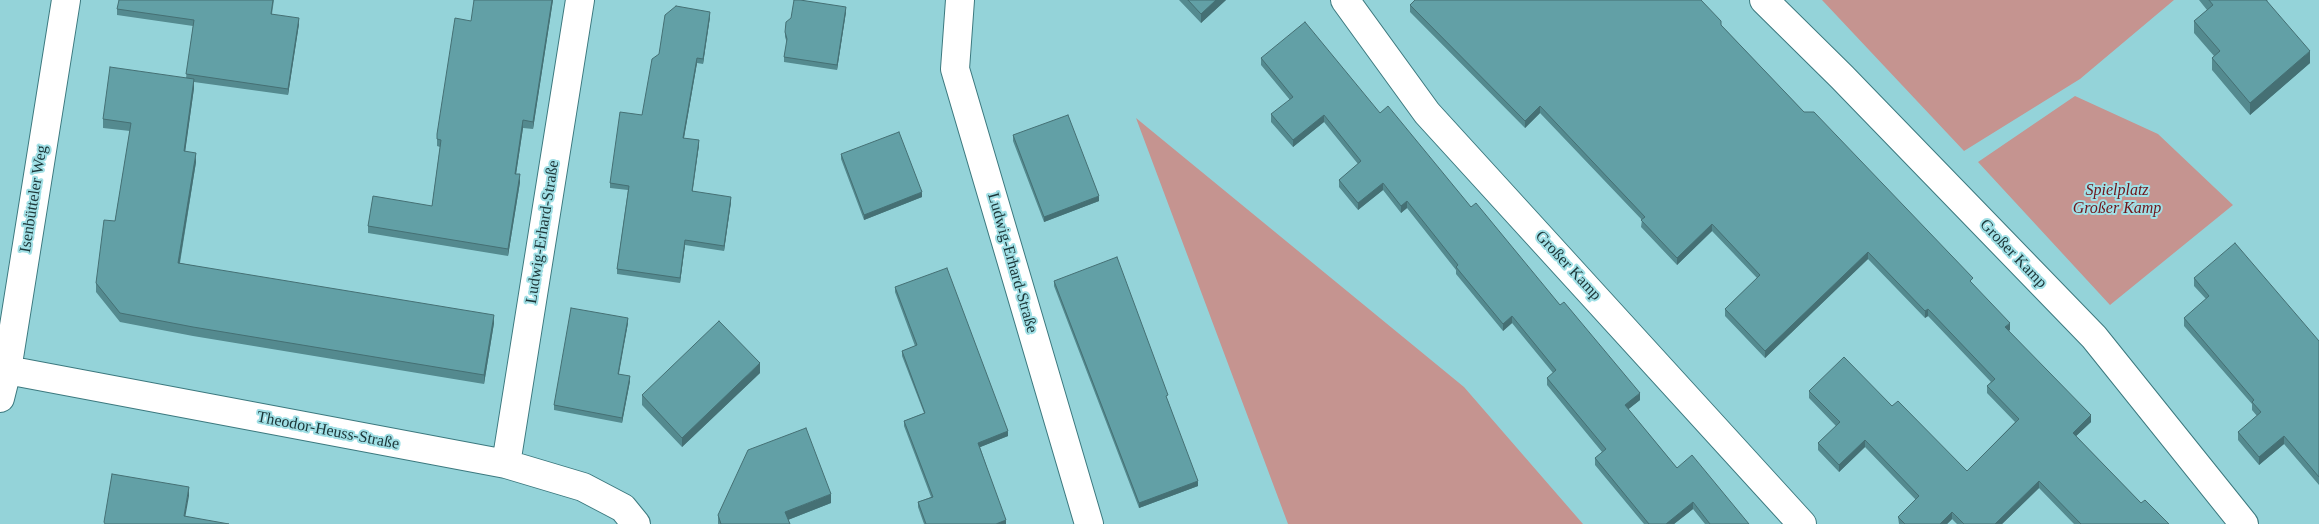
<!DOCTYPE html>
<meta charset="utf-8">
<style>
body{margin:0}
canvas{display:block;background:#94d3d9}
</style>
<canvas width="2319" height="524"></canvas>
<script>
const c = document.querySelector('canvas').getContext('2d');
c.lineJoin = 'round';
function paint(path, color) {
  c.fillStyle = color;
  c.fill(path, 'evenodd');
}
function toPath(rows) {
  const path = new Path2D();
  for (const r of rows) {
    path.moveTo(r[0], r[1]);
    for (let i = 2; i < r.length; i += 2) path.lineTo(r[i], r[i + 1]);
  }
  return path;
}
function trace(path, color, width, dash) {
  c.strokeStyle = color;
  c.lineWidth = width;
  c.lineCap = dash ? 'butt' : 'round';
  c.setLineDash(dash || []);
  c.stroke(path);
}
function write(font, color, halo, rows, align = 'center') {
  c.font = font + ' "Times New Roman",serif';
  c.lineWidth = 4;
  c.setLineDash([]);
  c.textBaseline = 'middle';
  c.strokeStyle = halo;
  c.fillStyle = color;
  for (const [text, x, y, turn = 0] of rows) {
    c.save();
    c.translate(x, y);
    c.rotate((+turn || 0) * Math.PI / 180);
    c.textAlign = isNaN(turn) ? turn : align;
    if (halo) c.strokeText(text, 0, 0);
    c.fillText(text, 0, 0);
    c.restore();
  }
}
const green = toPath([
 [1822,0,2174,0,2080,79,1964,151],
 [2075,96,2158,134,2233,205,2110,305,1978,162],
 [1136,118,1464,387,1583,524,1288,524]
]);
const minor = toPath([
 [960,0,955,69,1089,524],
 [1345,0,1427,113,1802,524],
 [1764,0,1842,77,2094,337,2244,524],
 [7,370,506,464,583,487,623,508,636,524],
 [0,398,7,370,66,0],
 [506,464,580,0]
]);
const wall = toPath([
 [274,0,272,14,299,24,288,95,194,82,194,88,185,151,196,162,180,263,494,323,484,384,193,336,120,322,96,292,96,283,115,221,130,131,103,128,103,119,186,78,193,26,117,15,117,9],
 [553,0,533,129,523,128,516,174,520,182,508,256,368,233,368,226,432,206,440,147,437,146,437,134,471,21],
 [1179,0,1226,0,1201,23],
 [2199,0,2268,0,2267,1,2310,63,2250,115,2212,70,2212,58,2214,56,2194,33,2194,21,2207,10],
 [1410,5,1721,25,1804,112,1973,284,2010,330,2008,331,2091,422,2076,436,2141,503,2169,524,2074,524,2039,488,2002,524,1957,524,1952,519,1947,524,1899,524,1898,517,1916,500,1865,447,1839,472,1818,450,1818,443,1836,426,1809,398,1809,391,1892,406,1967,471,2015,422,1987,393,1987,386,1991,382,1928,316,1925,318,1868,259,1765,358,1725,316,1725,309,1757,278,1712,231,1677,265,1641,227,1642,220,1540,113,1525,128,1410,12],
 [846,12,837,70,784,62,784,57,787,43,785,37,785,32],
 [710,17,703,64,697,63,684,138,699,145,692,191,731,202,724,251,685,245,680,283,617,274,617,269,628,190,610,188,610,183,642,115],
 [1261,58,1380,113,1471,207,1560,305,1640,400,1628,409,1677,468,1749,524,1705,524,1693,509,1674,524,1644,524,1595,465,1595,458,1602,452,1547,385,1547,378,1553,373,1512,323,1503,331,1456,274,1456,270,1407,208,1401,213,1383,190,1358,210,1339,187,1339,180,1358,164,1324,122,1293,147,1271,122,1271,114,1290,100,1261,65],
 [1013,135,1099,201,1044,222,1013,141],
 [841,154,922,197,864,220,841,159],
 [2194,278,2319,341,2319,485,2284,444,2259,465,2238,440,2238,432,2257,416,2252,410,2252,404,2184,326,2184,318,2206,299,2194,286],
 [1054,281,1168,401,1198,486,1139,508,1054,286],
 [895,287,1008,436,980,447,1006,524,924,524,918,507,918,502,931,497,904,426,904,421,924,413,902,356,902,351,915,346,895,292],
 [628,323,618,374,630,381,622,423,554,410,554,405],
 [760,373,682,447,642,405,642,395],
 [831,503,788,520,790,524,718,524,718,515]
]);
const shadedWall = toPath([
 [552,0,553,0,533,129,533,122],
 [1216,0,1226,0,1201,23,1201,14],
 [846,7,846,12,837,70,837,65],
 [710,12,710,17,703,64,703,59],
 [299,18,299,24,288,95,288,89],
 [2310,51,2310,63,2250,115,2250,103],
 [697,58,697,63,683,143,683,138],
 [194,79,194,88,184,160,184,151],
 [1540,106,1540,113,1525,128,1525,121],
 [1324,115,1324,122,1293,147,1293,140],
 [523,120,523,128,515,181,515,174],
 [699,140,699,145,692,196,692,191],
 [196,153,196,162,178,272,178,263],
 [520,174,520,182,508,256,508,249],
 [1383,183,1383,190,1358,210,1358,203],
 [922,192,922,197,864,220,864,215],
 [1099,196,1099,201,1044,222,1044,217],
 [731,197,731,202,724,251,724,246],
 [1407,201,1407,208,1401,213,1401,206],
 [1712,224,1712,231,1677,265,1677,258],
 [685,240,685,245,680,283,680,278],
 [1868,252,1868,259,1765,358,1765,351],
 [1928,309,1928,316,1925,318,1925,311],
 [494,315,494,323,484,384,484,375],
 [1512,316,1512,323,1503,331,1503,324],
 [628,318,628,323,618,379,618,374],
 [2010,323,2010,330,2005,334,2005,327],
 [760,363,760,373,682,447,682,438],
 [630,376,630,381,622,423,622,418],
 [1640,393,1640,400,1625,412,1625,405],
 [2091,415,2091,422,2073,439,2073,433],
 [1008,431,1008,436,978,448,978,443],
 [2284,436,2284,444,2259,465,2259,457],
 [1865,440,1865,447,1839,472,1839,465],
 [1198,481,1198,486,1139,508,1139,503],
 [2039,481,2039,488,2002,524,1995,524],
 [189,487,189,496,184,524,184,516],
 [831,494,831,503,785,521,785,512],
 [1693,502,1693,509,1674,524,1666,524],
 [1952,512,1952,519,1947,524,1940,524],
 [1006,520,1006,524,996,524]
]);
const building = toPath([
 [119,0,273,0,271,14,299,18,288,89,186,74,194,20,117,9,119,0],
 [474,0,552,0,533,122,523,120,515,174,520,174,508,249,368,226,373,196,432,206,441,140,437,139,437,134,455,18,471,21,474,0],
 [794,0,800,0,846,7,837,65,784,57,787,39,785,32,786,22,791,18,794,0],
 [1188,0,1216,0,1201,14,1188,0],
 [1415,0,1701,0,1721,21,1721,25,1804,112,1814,112,1973,278,1970,281,2010,323,2005,327,2091,415,2073,433,2141,503,2145,500,2169,524,2081,524,2039,481,1995,524,1964,524,1952,512,1940,524,1905,524,1898,517,1919,496,1865,440,1839,465,1818,443,1840,422,1809,391,1844,357,1892,406,1898,401,1967,471,2019,419,1987,386,1995,379,1928,309,1925,311,1868,252,1765,351,1725,309,1760,275,1712,224,1677,258,1641,220,1645,217,1540,106,1525,121,1410,5,1415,0],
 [2209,0,2266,0,2310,51,2250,103,2212,58,2220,51,2194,21,2213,5,2209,0],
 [676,6,710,12,703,59,697,58,683,138,699,140,692,191,731,197,724,246,685,240,680,278,617,269,629,186,610,183,620,112,642,115,652,59,659,54,665,15,676,6],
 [1305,22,1380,113,1388,106,1471,207,1476,203,1560,305,1564,302,1640,393,1625,405,1677,468,1692,455,1749,524,1710,524,1693,502,1666,524,1649,524,1595,458,1606,449,1547,378,1556,370,1512,316,1503,324,1456,267,1458,265,1407,201,1401,206,1383,183,1358,203,1339,180,1361,161,1324,115,1293,140,1271,114,1293,97,1261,58,1305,22],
 [110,67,194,79,184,151,196,153,178,263,494,315,484,375,193,327,120,313,96,283,104,220,115,221,131,123,103,119,110,67],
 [1068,115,1099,196,1044,217,1013,135,1068,115],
 [899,132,922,192,864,215,841,154,899,132],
 [2235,243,2319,341,2319,477,2284,436,2259,457,2238,432,2261,412,2252,402,2254,400,2184,318,2209,296,2194,278,2235,243],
 [1117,257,1168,395,1166,396,1198,481,1139,503,1054,281,1117,257],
 [947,268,1008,431,978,443,1006,520,996,524,926,524,918,502,933,497,904,421,925,413,902,351,917,345,895,287,947,268],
 [571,308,628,318,618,374,630,376,622,418,554,405,571,308],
 [719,321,760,363,682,438,642,395,719,321],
 [806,428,831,494,785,512,790,524,721,524,718,515,748,450,806,428],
 [112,474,189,487,184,516,229,524,105,524,104,522,112,474]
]);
const parkNames = [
 ["Spielplatz",2117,191],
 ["Großer Kamp",2117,209]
];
const streetNames = [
 ["Isenbütteler Weg",34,199,-81],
 ["Ludwig-Erhard-Straße",543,232,-81],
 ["Großer Kamp",2013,254,46],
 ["Ludwig-Erhard-Straße",1012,263,74],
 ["Großer Kamp",1568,266,47],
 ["Theodor-Heuss-Straße",328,431,11]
];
paint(green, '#c59490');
trace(minor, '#3c797f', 30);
trace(minor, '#fff', 28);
paint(wall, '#548a8f');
paint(shadedWall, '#457074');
paint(building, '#62a0a6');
trace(building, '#457074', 1);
write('italic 16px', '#6f151a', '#a1e0e6', parkNames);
write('16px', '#1c3638', '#a1e0e6', streetNames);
</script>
